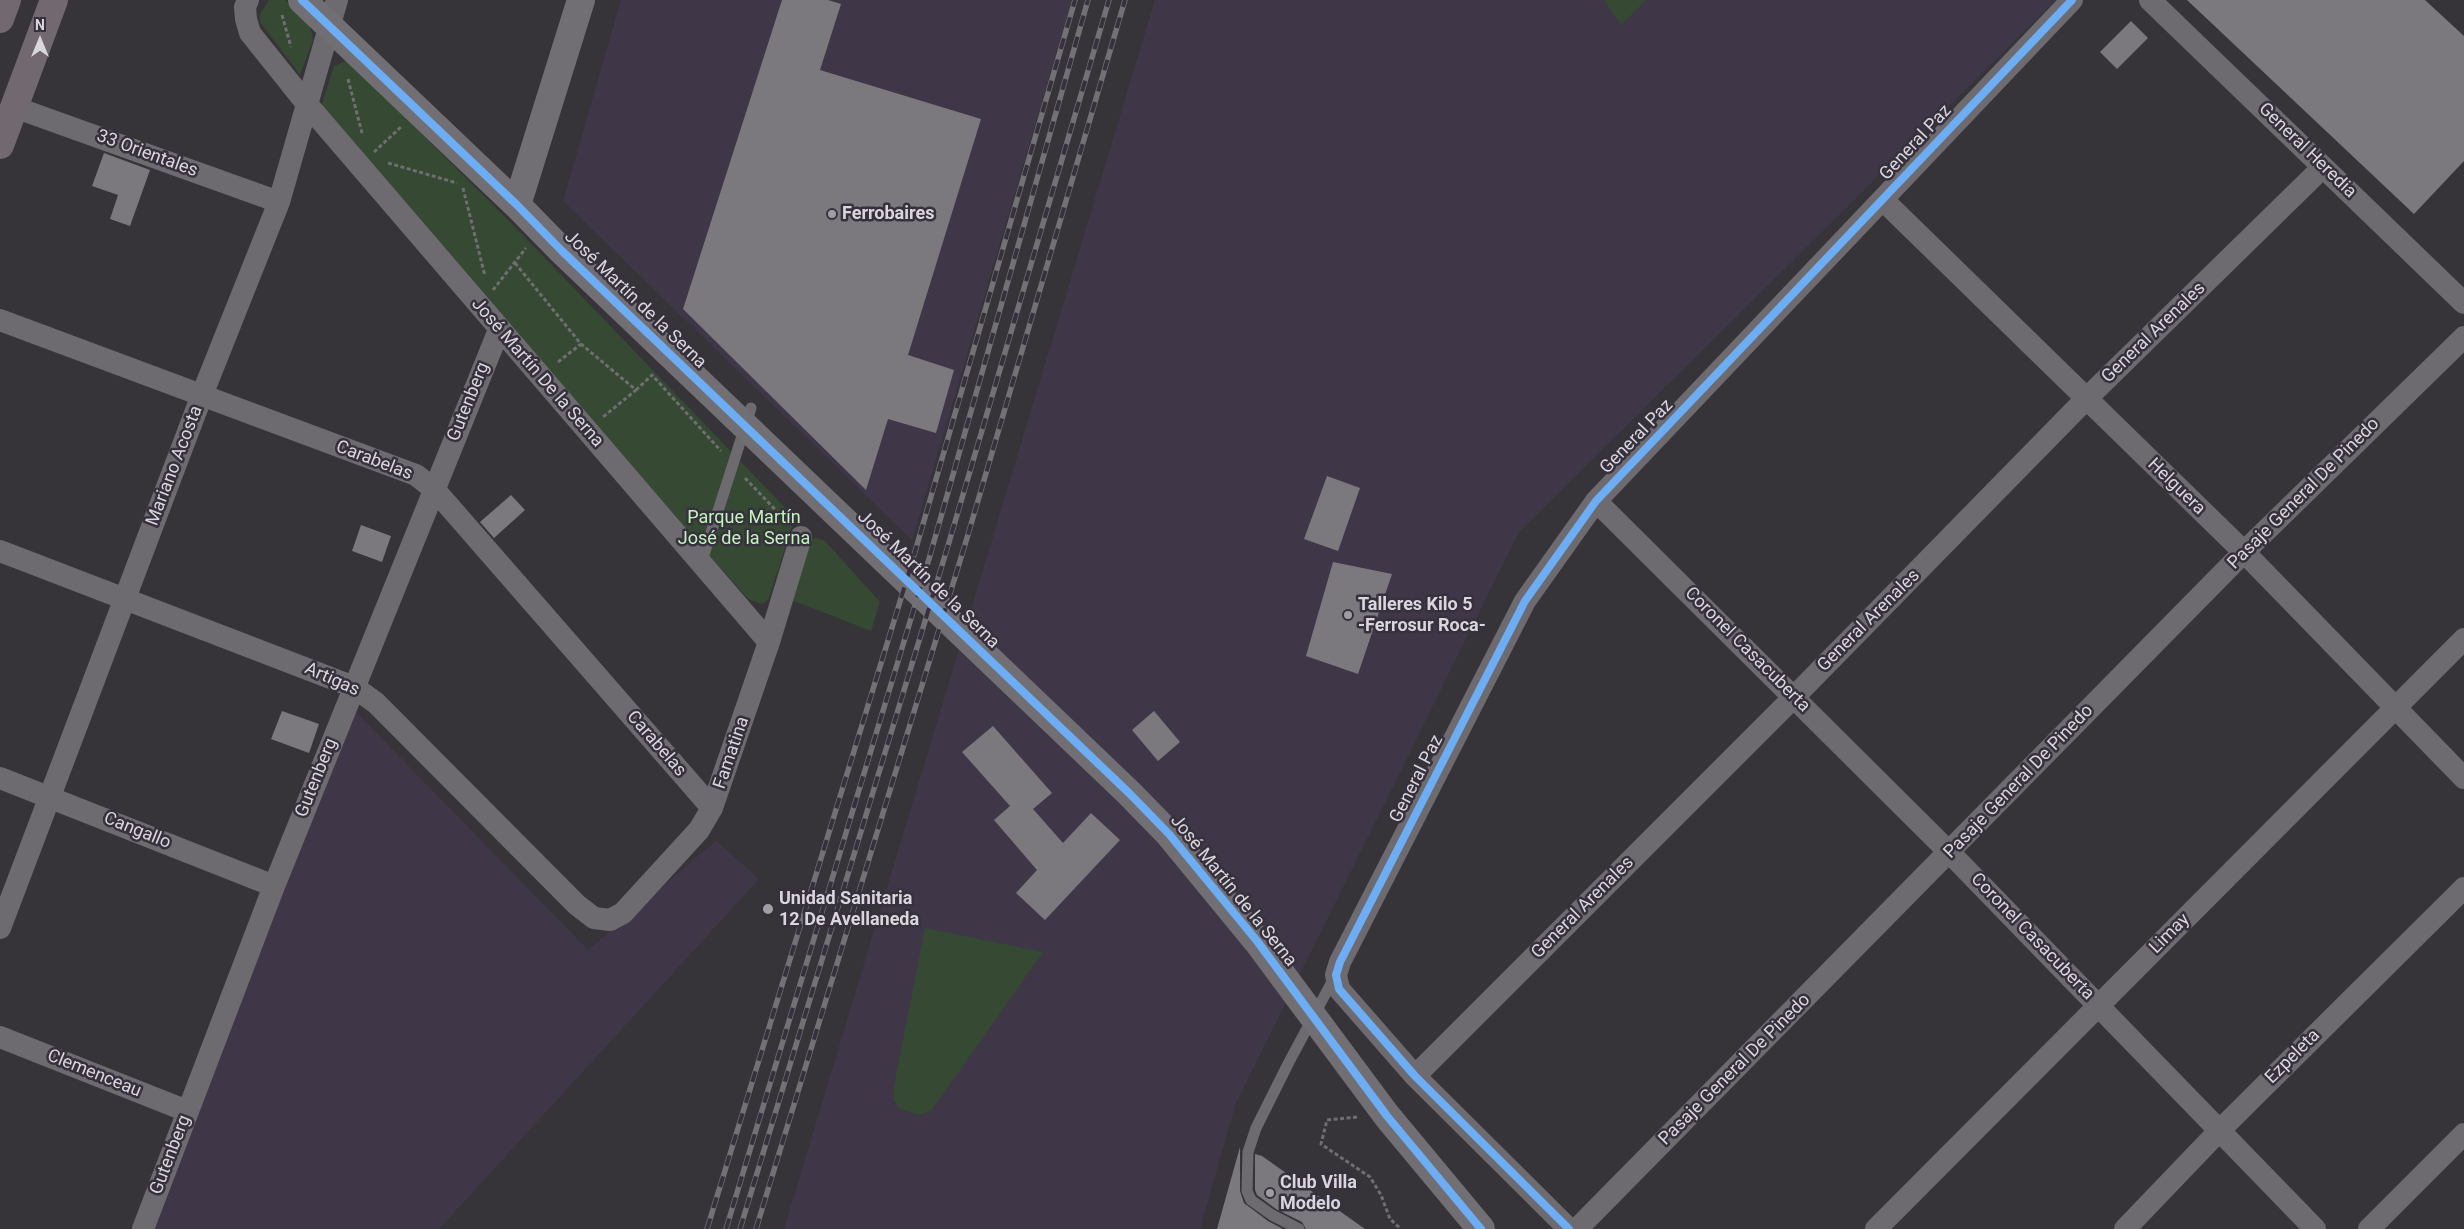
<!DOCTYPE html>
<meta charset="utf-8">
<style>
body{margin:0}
#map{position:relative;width:2464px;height:1229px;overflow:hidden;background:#363439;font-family:Roboto,sans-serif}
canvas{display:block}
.north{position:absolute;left:15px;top:15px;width:50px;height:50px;-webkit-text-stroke:4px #36313c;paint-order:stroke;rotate:0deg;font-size:14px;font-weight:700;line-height:20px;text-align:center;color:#dad6dd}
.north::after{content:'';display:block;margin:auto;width:18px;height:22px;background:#dad6dd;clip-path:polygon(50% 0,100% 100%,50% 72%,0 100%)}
</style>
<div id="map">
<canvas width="2464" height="1229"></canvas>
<div class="north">N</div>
</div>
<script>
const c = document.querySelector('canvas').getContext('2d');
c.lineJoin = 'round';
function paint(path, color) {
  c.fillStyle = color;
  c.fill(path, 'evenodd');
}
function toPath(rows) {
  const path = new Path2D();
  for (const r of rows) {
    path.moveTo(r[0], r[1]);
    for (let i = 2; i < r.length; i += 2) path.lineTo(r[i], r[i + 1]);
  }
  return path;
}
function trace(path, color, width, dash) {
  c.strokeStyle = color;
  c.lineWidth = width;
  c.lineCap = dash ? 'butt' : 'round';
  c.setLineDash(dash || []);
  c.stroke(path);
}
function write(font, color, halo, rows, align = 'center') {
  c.font = font + ' Roboto,sans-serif';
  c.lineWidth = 5;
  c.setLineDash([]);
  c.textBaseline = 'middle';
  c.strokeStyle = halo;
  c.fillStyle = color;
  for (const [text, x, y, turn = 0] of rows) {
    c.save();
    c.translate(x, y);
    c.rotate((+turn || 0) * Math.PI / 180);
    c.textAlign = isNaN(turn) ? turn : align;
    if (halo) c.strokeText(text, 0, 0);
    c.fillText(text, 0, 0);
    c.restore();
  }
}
const built = toPath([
 [621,0,1072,0,912,540,563,201],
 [1155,0,2056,0,1519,532,1236,1103,1200,1229,784,1229],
 [351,707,588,950,716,841,759,879,439,1229,154,1229]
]);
const green = toPath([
 [269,0,285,0,304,16,310,25,313,40,300,75,260,22,260,14],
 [1604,0,1646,0,1621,25],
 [346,61,351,63,519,231,795,518,768,600,762,604,748,599,504,323,321,107,334,66],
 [817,538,825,541,880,602,871,631,789,599,811,539],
 [925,928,1043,952,931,1111,918,1115,900,1109,894,1101,894,1086]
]);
const building = toPath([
 [782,0,828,0,841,4,820,70,981,119,908,355,954,370,936,433,888,419,866,490,683,309],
 [2187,0,2425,0,2464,36,2464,161,2414,214],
 [2131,21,2148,38,2117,69,2100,52],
 [104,153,150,170,130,226,110,219,118,195,92,186],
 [1327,476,1360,488,1338,551,1304,539],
 [511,495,525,510,494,538,480,522],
 [361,525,391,536,382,562,352,551],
 [1333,562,1392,574,1358,674,1306,656],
 [282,711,319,724,309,753,271,739],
 [1154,711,1180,742,1158,761,1132,730],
 [993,726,1052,793,1033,809,1063,843,1091,813,1120,840,1045,920,1016,893,1037,870,994,820,1010,806,962,752],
 [1240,1147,1240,1191,1244,1203,1268,1221,1283,1229,1217,1229],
 [1255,1154,1262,1156,1365,1229,1306,1229,1302,1222,1276,1209,1257,1195,1255,1190]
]);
const path = toPath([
 [282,15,291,47],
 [348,79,362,133],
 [374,152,401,127],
 [388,163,457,183],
 [463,188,485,276],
 [515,263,581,344,636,390,603,417],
 [493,290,526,248],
 [558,362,581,344],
 [636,390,652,375,721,451],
 [745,478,787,522],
 [1357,1117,1327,1120,1321,1144,1370,1177,1381,1195,1390,1219,1401,1229]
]);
const lane = toPath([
 [701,564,751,408],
 [1299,1229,1272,1215,1251,1200,1247,1191,1248,1152,1256,1128,1289,1062,1334,978]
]);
const street = toPath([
 [248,0,245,7,246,19,250,33,306,103,769,642],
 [2150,0,2464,303],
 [14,107,279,202],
 [1883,200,2244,552,2464,778],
 [0,320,416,475,434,489,712,808],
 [1596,501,1950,853,2315,1229],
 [0,551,354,687,376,703,577,905,594,918,610,920,623,913,699,830,712,808,769,642,801,537],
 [0,778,274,886],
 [0,928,202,395,279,202,337,0],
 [0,1037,187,1111],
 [1415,1076,1794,697,2086,399,2323,167],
 [143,1229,274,886,499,330],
 [1569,1229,1415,1076,1339,989,1336,975,1340,962,1525,601,1596,501,2072,0],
 [1577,1229,2244,552,2464,337],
 [1876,1229,2464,639],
 [2125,1229,2219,1131,2464,888],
 [2369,1229,2464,1134]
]);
const secondary = toPath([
 [302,0,517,205,562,251,1129,793,1169,834,1257,941,1387,1116,1481,1229],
 [517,205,581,0]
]);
const primary = toPath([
 [0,19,7,0],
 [0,145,54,0]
]);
const rail = toPath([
 [707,1229,910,569,1075,0],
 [726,1229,929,559,1088,0],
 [740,1229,947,549,1109,0],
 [756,1229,967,538,1125,0]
]);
const cycleway = toPath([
 [302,0,517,205,562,251,1129,793,1169,834,1257,941,1387,1116,1481,1229],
 [1569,1229,1415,1076,1339,989,1336,975,1340,962,1525,601,1596,501,2072,0]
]);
const markers = [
 [832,214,5,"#a19da4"],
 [1348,615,5,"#a19da4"],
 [768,909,6,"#a19da4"],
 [1270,1193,5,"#a19da4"]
];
const streetNames = [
 ["General Paz",1916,143,-47],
 ["General Heredia",2307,151,44],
 ["33 Orientales",147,154,20],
 ["José Martín de la Serna",635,300,44],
 ["General Arenales",2154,333,-44],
 ["José Martín De la Serna",537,373,49],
 ["Gutenberg",469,402,-68],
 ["General Paz",1637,437,-46],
 ["Carabelas",374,461,21],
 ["Mariano Acosta",175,466,-69],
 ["Helguera",2176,487,44],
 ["Pasaje General De Pinedo",2304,494,-45],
 ["José Martín de la Serna",928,580,44],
 ["General Arenales",1869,621,-45],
 ["Coronel Casacuberta",1747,650,45],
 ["Artigas",332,680,24],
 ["Carabelas",656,744,49],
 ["Famatina",732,753,-71],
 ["Gutenberg",317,778,-68],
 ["General Paz",1417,779,-63],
 ["Pasaje General De Pinedo",2019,782,-46],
 ["Cangallo",137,831,22],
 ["José Martín de la Serna",1233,891,51],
 ["General Arenales",1583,908,-45],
 ["Limay",2170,934,-45],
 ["Coronel Casacuberta",2032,937,46],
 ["Ezpeleta",2293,1057,-45],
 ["Pasaje General De Pinedo",1735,1070,-45],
 ["Clemenceau",94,1074,22],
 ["Gutenberg",171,1155,-69]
];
const poiNames = [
 ["Ferrobaires",842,214],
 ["Talleres Kilo 5",1358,605],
 ["-Ferrosur Roca-",1358,626],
 ["Unidad Sanitaria",779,899],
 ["12 De Avellaneda",779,920],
 ["Club Villa",1280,1183],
 ["Modelo",1280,1204]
];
const parkNames = [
 ["Parque Martín",744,518],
 ["José de la Serna",744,539]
];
paint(built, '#3f3747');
paint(green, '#354933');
paint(building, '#7b797e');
trace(path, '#6f6e71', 3, [4, 2.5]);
trace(lane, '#6d6b70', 11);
trace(street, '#6d6b70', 22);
trace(secondary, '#726f74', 28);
trace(primary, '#71696f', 28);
trace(rail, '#727175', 5.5);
trace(rail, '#36313c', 4, [11]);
trace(cycleway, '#6dadf4', 8);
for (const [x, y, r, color] of markers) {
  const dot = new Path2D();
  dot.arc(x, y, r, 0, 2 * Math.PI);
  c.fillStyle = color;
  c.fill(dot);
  trace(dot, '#36313c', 2);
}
write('18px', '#dad6dd', '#36313c', streetNames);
write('bold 18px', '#dad6dd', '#36313c', poiNames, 'left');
write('18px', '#c3f4bd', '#36313c', parkNames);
</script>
